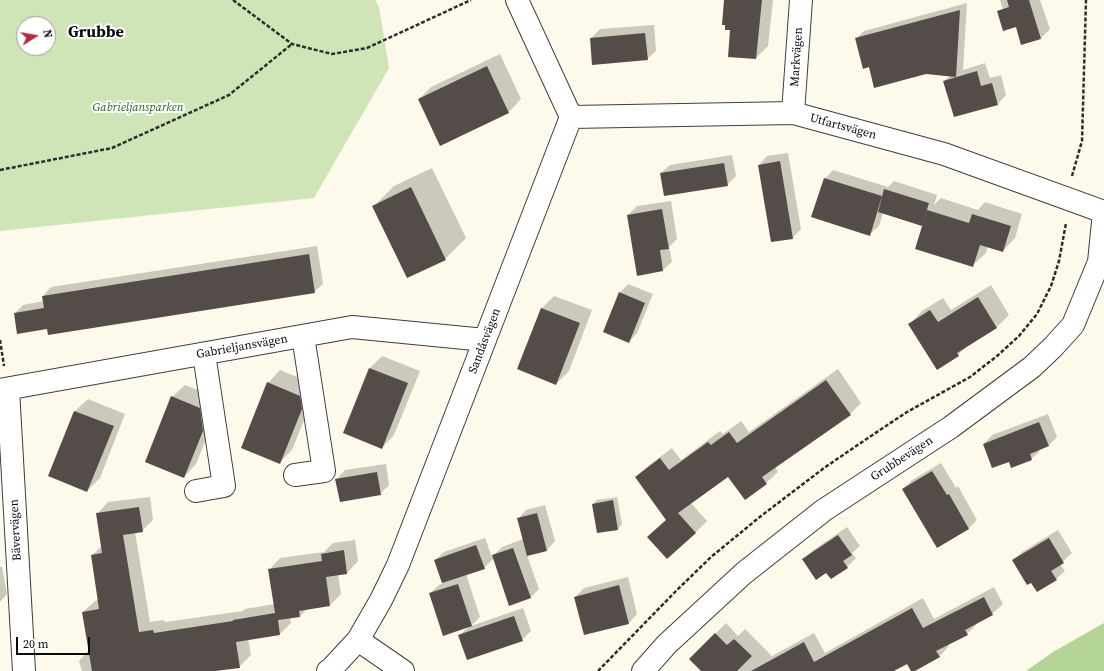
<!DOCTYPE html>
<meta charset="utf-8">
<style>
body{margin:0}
#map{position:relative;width:1104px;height:671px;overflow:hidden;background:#fefaeb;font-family:"Source Serif 4",serif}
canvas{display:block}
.north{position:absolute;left:16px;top:16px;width:40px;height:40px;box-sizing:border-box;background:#fff;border:1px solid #9d9d9d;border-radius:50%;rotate:79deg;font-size:11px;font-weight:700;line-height:16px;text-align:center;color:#0b0b0b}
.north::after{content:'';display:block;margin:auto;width:14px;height:18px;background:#b22d37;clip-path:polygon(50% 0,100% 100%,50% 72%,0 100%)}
.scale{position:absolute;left:16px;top:637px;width:74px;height:18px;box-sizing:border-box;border:2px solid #0b0b0b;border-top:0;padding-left:5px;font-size:12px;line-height:14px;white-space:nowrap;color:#0b0b0b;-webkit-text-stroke:3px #fff;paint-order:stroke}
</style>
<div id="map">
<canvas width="1104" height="671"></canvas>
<div class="north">N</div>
<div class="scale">20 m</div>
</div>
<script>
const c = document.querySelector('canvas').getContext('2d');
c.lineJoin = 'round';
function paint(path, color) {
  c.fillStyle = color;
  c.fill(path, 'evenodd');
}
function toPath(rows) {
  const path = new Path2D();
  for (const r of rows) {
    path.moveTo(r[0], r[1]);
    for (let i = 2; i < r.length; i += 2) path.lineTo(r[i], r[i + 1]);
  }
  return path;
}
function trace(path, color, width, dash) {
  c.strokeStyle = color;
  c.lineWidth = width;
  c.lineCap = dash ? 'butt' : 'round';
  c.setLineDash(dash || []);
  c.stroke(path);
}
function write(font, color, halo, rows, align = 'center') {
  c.font = font + ' "Source Serif 4",serif';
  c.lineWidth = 4;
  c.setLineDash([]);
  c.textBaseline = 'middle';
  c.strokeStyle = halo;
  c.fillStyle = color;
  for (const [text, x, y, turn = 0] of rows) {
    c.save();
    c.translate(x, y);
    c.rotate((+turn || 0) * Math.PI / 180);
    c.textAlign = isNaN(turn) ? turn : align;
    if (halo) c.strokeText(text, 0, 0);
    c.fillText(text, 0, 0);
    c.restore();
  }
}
const green = toPath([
 [0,0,375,0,379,7,389,68,314,198,0,231],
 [24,24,48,24,48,48,24,48]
]);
const forest = toPath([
 [1104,623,1104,671,1026,671,1053,652]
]);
const shadow = toPath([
 [725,0,773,0,768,46,756,58,731,29],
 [1000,0,1040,0,1050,29,1041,38,1022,44,1016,26,1009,28],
 [967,3,963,70,985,63,990,78,1001,75,1006,95,998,104,945,81,950,75,869,66,856,39,864,31],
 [654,25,656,51,647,59,591,38,600,29],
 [500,54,521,99,509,112,440,144,419,99,431,87],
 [788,153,801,229,792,238,759,165,767,156],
 [732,155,736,176,727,185,661,173,670,165],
 [432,168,466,238,445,259,373,207,394,186],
 [833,170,888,187,894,181,937,195,934,205,941,198,978,210,985,202,1022,214,1015,238,1003,251,988,246,986,253,973,265,925,222,922,225,883,213,879,226,870,234,825,179],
 [671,201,677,239,669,247,672,262,663,270,638,274,628,215,637,206],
 [317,246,323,284,314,292,48,328,15,313,23,305,44,301,43,296,51,287],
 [628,284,653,294,637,333,629,342,620,293],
 [991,285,1009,315,997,327,969,344,958,355,910,324,922,311,943,298,951,310],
 [554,296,592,310,569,371,556,384,519,369,542,308],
 [382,356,420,371,394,435,382,448,370,368],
 [838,369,861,403,850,414,775,467,778,472,766,483,728,476,691,503,707,521,695,533,648,537,667,519,636,477,648,466,672,448,681,460,720,431,723,434,741,421,749,432],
 [280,370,312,383,314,396,292,450,280,462,268,383],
 [185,385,212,396,215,417,196,464,184,477,172,397],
 [88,399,125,414,100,478,87,491,49,475,75,411],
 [1048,414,1057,437,1048,446,1039,449,1040,451,1031,459,1009,460,984,444,992,435],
 [941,463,956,488,958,486,977,520,969,528,938,547,903,489,912,480],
 [386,464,389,485,380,494,337,479,345,470],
 [150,497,153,520,142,531,135,532,150,622,164,620,165,622,243,611,245,609,275,604,269,570,280,558,324,552,333,543,355,540,358,561,347,573,338,574,341,594,330,605,307,609,300,616,290,617,291,623,280,634,248,639,251,655,239,667,208,671,82,671,79,661,89,650,83,612,95,601,99,600,92,555,102,546,97,514,108,502],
 [617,497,622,524,618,529,593,504,597,500],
 [545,505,555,541,547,550,527,555,539,589,530,598,494,558,484,568,466,574,480,617,471,626,523,608,531,631,522,640,459,636,469,626,430,593,439,585,443,583,435,560,444,552,485,538,492,557,502,547,523,539,518,519,526,510],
 [847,527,860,546,852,553,856,558,847,567,831,578,827,571,804,559,812,551],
 [1058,530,1072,553,1060,564,1065,571,1056,579,1013,560,1022,552],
 [0,567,2,567,7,594,0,602],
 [628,577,637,614,629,623,585,634,575,597,584,588],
 [994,587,1003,604,992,614,977,622,977,624,967,634,948,644,949,646,939,657,913,671,907,662,892,671,702,671,690,659,726,623,738,636,745,629,772,656,814,633,825,653,923,598,934,619]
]);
const building = toPath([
 [724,0,762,0,756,59,728,57,730,30,725,30,725,25,722,25],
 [1007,0,1029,0,1041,39,1021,45,1016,27,1003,31,997,11,1009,7],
 [960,10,956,77,926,74,874,88,869,67,863,69,855,38],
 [645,33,648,60,592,65,590,38],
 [487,66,509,113,440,146,418,99],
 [977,71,981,86,992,83,998,105,954,117,943,81],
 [780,161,793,239,771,242,758,165],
 [724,163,728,186,664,196,660,173],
 [824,178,882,196,870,236,811,217],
 [411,187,446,260,407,278,372,206],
 [884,189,929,203,922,226,878,212],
 [662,209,669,249,660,250,663,271,637,276,627,215],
 [927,210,969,223,972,214,1011,226,1003,252,980,245,973,267,915,249],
 [309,254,315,293,48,335,47,329,17,334,14,313,44,308,42,296],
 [619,292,645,303,629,343,603,332],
 [978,297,997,328,957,353,959,356,937,370,908,324,930,310,938,322],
 [541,308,580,323,556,385,517,369],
 [369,368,408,383,382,449,343,433],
 [826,380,851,415,762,477,767,484,745,500,728,477,678,513,696,533,667,559,647,537,666,520,635,477,660,458,669,470,708,442,711,445,729,432,737,443],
 [267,382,300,396,302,409,280,464,241,448],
 [171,396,200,408,203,431,184,478,145,462],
 [74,411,114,426,87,492,48,476],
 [1039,422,1049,446,1030,454,1032,460,1011,468,1009,462,992,468,983,444],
 [932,471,947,495,949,494,969,529,937,548,902,489],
 [377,472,381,495,340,502,335,479],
 [613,500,618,530,597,533,592,504],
 [139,507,143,532,123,535,139,632,153,630,154,633,233,621,233,620,275,613,268,569,322,561,321,554,344,550,347,574,326,577,330,606,299,611,300,617,278,620,280,635,236,642,240,668,215,671,92,671,82,612,99,609,91,555,102,553,96,513],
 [537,513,547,551,527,556,517,518],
 [838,535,852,555,843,561,848,568,831,579,826,573,816,580,802,559],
 [1049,538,1064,563,1051,571,1057,580,1037,592,1031,583,1027,585,1012,560],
 [476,545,485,569,442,583,434,560],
 [513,548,531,598,509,606,492,555],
 [458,584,472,626,443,636,429,593],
 [619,585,629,624,584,635,574,597],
 [984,597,993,615,965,630,968,635,936,651,940,657,915,671,911,671,907,664,894,671,751,671,804,642,814,662,912,608,923,628],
 [514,616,523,641,467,660,458,635],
 [715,633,727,645,734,639,752,656,737,671,701,671,689,659]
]);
const path = toPath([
 [233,0,292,44,332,54,367,48,471,0],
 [0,170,112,148,229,95,292,44],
 [1072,176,1082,141,1086,0],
 [0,340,4,366],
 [598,671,676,591,711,557,761,516,824,468,868,438,907,412,970,377,997,356,1019,336,1037,314,1051,286,1059,261,1066,223]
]);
const minor = toPath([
 [793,113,801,0],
 [571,117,793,113,944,154,1104,212],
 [8,389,24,671],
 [0,390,352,327,485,340],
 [295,475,324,471,303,336],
 [196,491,224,486,204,354],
 [358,640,403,671],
 [328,671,332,668,358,640,381,600,398,565,571,117,517,0],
 [643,671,667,644,744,573,824,510,951,427,1032,367,1053,347,1073,325,1099,262,1104,212]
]);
const streetNames = [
 ["Markvägen",797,57,-86],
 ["Utfartsvägen",843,127,15],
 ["Sandåsvägen",485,341,-69],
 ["Gabrieljansvägen",242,347,-10],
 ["Grubbevägen",902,459,-33],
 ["Bävervägen",16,530,-93]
];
const parkNames = [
 ["Gabrieljansparken",138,108]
];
const districtNames = [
 ["Grubbe",96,33]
];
paint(green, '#d0e5b7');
paint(forest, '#b5d597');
paint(shadow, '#0003');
paint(building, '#534c48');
trace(minor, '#3e3e3e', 24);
trace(path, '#2d2d2d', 2.5, [4, 2]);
trace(minor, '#fff', 22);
write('12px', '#0b0b0b', '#fff', streetNames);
write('italic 12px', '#2f5e20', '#fff', parkNames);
write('bold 16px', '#0b0b0b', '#fff', districtNames);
</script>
